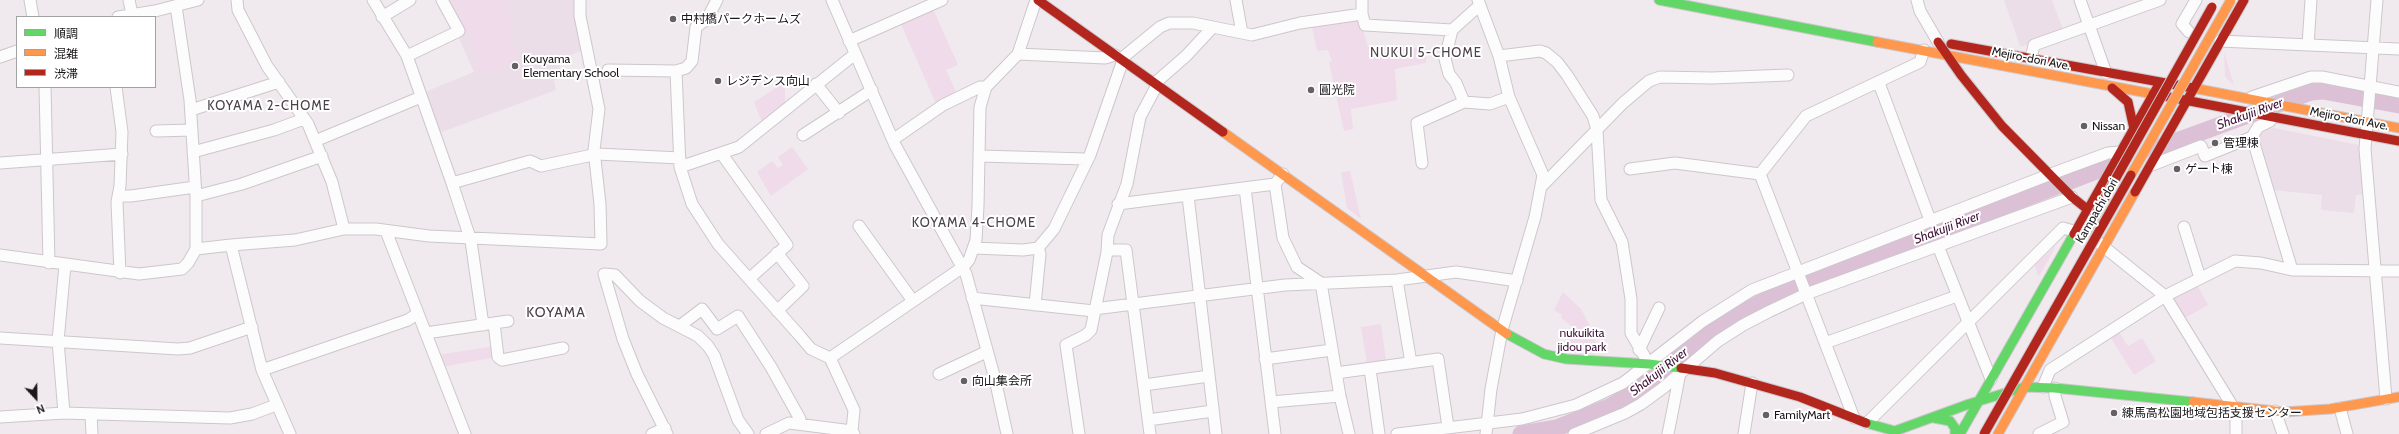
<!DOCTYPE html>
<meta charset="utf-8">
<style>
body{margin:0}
#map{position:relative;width:2399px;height:434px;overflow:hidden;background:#f0eaef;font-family:Cabin,"Noto Sans JP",sans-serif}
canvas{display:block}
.legend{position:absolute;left:16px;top:16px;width:140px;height:72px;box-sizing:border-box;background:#fff;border:1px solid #a3a2a3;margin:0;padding:5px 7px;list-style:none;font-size:12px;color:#1a1619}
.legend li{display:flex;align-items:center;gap:8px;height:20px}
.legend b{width:20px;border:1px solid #a3a2a3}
.north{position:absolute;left:16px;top:378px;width:40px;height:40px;-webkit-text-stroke:3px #fff;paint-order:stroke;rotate:158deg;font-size:11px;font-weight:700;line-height:16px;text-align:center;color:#1a1619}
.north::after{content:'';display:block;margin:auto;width:14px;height:18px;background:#1a1619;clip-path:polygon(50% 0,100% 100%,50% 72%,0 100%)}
</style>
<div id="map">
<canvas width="2399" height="434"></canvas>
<ul class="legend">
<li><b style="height:5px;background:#63d668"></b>順調</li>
<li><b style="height:5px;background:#ff974d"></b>混雑</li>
<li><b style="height:5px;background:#b3261e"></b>渋滞</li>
</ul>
<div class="north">N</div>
</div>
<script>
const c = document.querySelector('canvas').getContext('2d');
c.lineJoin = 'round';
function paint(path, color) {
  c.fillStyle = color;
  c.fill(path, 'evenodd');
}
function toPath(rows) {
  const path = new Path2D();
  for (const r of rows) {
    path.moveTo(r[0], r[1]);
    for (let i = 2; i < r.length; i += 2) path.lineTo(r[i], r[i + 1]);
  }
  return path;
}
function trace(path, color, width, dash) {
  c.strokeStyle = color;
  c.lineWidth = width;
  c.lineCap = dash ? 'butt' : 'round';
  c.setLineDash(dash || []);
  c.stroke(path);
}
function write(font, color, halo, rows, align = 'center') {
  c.font = font + ' Cabin,"Noto Sans JP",sans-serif';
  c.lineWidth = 4;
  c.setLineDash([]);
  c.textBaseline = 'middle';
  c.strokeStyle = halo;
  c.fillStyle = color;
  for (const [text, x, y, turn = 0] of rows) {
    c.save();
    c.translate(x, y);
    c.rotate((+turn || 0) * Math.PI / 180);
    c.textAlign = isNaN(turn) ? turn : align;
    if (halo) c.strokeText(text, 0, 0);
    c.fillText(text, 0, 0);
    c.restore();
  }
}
const built = toPath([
 [447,0,575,0,574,14,584,50,557,60,563,76,554,81,556,90,439,133,425,92,474,72,458,36,465,33],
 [2004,0,2052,0,2064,32,2024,46,2020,46],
 [2269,127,2359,145,2362,147,2367,194,2356,195,2354,213,2321,210,2322,195,2272,190,2257,138]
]);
const green = toPath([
 [451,0,504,0,515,31,510,34,520,62,476,75,472,64,479,61],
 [933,9,958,65,946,70,957,94,937,106,900,22],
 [1359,16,1368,47,1426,48,1426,63,1395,69,1397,100,1351,109,1353,129,1344,131,1329,62,1332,61,1328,50,1317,51,1311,23],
 [2224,52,2234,85,2225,77],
 [785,82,785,105,762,122,754,102],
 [792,147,808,169,771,196,757,172,772,161,778,168,783,165,778,157],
 [1350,171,1361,219,1347,208,1341,172],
 [2056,246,2040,275,2038,276,2035,265],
 [2196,283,2208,305,2183,319,2172,300,2173,296],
 [1563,292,1581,309,1590,326,1596,343,1594,355,1568,352,1571,326,1561,318,1562,315,1554,310],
 [1381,324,1386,361,1367,364,1361,327],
 [2118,330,2128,346,2142,338,2156,361,2134,375,2109,335],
 [495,346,496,357,442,367,437,355]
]);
const river = toPath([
 [2152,150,2311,92,2323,91,2399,105],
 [1521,434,1557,428,1609,407,1635,392,1725,321,1781,292,2122,161]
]);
const street = toPath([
 [30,0,33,17],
 [129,0,132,14],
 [237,0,238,10,267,66,308,124,332,182,344,229],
 [373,0,407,56,452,183,471,241,483,325],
 [832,0,895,145,966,274,995,379,1007,434],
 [1236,0,1242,33],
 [1362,0,1362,14,1365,25,1452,30],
 [1478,0,1499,56,1509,97,1543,175,1535,217,1502,330,1491,389,1486,434],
 [1917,0,1920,11,1938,42],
 [2080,0,2106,73],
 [2377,0,2365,149,2386,399],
 [118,17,155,11,198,0],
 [382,17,410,0],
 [2189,32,2182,24,2196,0],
 [849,41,942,0],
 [2220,41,2399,49],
 [2308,45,2311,0],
 [1018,54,1105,58,1115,55],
 [407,56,459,31,442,0],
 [1499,56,1540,51,1546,53,1557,62,1567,75,1593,116,1597,130,1601,200,1622,242,1631,299,1631,333,1649,364],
 [0,57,17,51],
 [1121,59,1160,27,1169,23,1193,23,1252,35,1300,23,1362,14],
 [2031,59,2034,45,2160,0],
 [608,70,676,71,686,68,692,61,696,27,707,19,717,0],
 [676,71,680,167,692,204,718,244,800,336,811,349,830,358,854,410,852,431,854,434],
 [1155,83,1186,56,1212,28],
 [1879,83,1930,220],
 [816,84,839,113],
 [45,87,49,263],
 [116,87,122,132,120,186,117,202,120,273],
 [2252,97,2311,77,2322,77,2399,92],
 [1464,102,1456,83,1449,74,1445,59,1452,30,1480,5],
 [191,110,279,82],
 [156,131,192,130],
 [803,135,872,90],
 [2252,137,2292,270],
 [894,139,943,105,980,87,986,87],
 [315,141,421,97],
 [193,152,274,130,304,119],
 [721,153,787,245,750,278],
 [980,156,1086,159],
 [0,163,122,154],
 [1422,163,1417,123,1464,102,1490,104,1509,97],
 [2152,165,2201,146,2205,156,2252,137,2258,127,2270,121,2272,117],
 [680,167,739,147,855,54],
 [1630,169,1675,163,1760,174],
 [1283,174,1275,184,1283,238,1297,267,1321,283,1340,396,1349,434],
 [1760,174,1854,418],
 [1760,174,1806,116,1920,62,1924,50],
 [452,183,530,161,541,166,597,154,680,158],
 [1541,187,1623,103,1649,81,1660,77,1712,78,1788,75],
 [1245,188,1275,434],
 [118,196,131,196,195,187],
 [196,196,242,184,322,156],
 [1188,196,1216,434],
 [1118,204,1275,184],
 [859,226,913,301],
 [2184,227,2200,278],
 [386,231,465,434],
 [2099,243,2165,296,2233,407],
 [231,245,262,370,290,434],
 [1938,246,1991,379],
 [974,248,1023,250,1038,248,1054,229,1090,155,1123,60],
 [196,249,231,245,295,240,344,229,376,229,429,236,601,244,600,204,594,150,599,109,580,16,580,0],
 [1107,250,1126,250,1150,434],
 [0,255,139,274,182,269,188,263,196,249,196,196,190,100,176,6],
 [1397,280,1411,363],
 [972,298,1094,311],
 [1035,305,1040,254,1038,248],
 [1094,309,1285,285,1397,280,1456,272,1517,281],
 [777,311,803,286,777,253],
 [494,323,498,357,502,360,563,348],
 [681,325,702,309,717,329,738,316,771,367,800,419,800,424],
 [426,333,508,321],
 [0,338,178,349,190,348,252,327],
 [1825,343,1957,296],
 [1639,350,1659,308],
 [830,358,963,267,969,260,976,240,978,206,980,107,986,87,1018,54,1036,0],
 [1265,359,1332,350],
 [1370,369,1379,434],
 [262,370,408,320,418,313],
 [1336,373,1438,359,1448,427],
 [939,374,986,352],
 [1144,385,1209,376],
 [2043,387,2050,370,2165,296,2235,261,2261,263,2292,270,2399,271],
 [1271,402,1340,396],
 [2340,408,2347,434],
 [2275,411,2283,434],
 [64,413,58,341,65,265],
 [91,414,92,434],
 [0,417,64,413,230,418,252,414,276,405],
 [1148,420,1213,411],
 [1867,423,2063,228,2080,233],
 [652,434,665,428],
 [667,434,637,374,623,339,604,274,615,275,640,301,663,318,698,336,708,346,714,355,738,420,748,434],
 [766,434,789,423,852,431],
 [1079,434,1066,345,1086,335,1091,330,1107,252,1108,235,1127,184,1140,117,1157,85],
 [1397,434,1522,419,1576,405,1623,383,1703,321,1752,290,2051,174,2108,153,2120,152],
 [1574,434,1625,413,1641,404,1663,388,1718,341,1743,325,1770,311,1806,294,2072,197],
 [1668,434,1680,373],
 [1744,434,1752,383],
 [2039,434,2063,422,2055,396,2055,388],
 [2236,434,2236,408]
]);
const fast = toPath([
 [1659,0,1877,42],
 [1507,334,1544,354,1566,359,1649,364,1681,368],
 [1934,418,1950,421,1955,428,1955,434],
 [1866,423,1895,431,1969,404,2025,387,2055,388,2193,402],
 [1960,434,2074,234]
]);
const slow = toPath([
 [1877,42,2153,94],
 [2193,88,2399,128],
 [1223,132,1507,334],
 [2193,402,2284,412,2330,409,2399,397],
 [1998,434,2135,192]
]);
const jam = toPath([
 [1038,0,1223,132],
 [1938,42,1961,75,2002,126,2072,197,2087,209],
 [1951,44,2193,88],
 [2112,88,2128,102,2134,129],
 [2153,94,2399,141],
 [2135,192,2244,0],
 [2074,234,2158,86],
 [1681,368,1715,373,1800,397,1866,423]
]);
const slowBridge = toPath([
 [2131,175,2231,0]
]);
const jamBridge = toPath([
 [2084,235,2212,7],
 [1984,434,2131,175]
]);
const markers = [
 [673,19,4,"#656064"],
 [515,66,4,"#656064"],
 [718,81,4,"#656064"],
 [1311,90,4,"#656064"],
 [2084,126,4,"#656064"],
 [2215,143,4,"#656064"],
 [2177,169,4,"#656064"],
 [964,381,4,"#656064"],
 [2114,413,4,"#656064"],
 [1766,415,4,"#656064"]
];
const poiNames = [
 ["中村橋パークホームズ",681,19],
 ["Kouyama",523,59],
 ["Elementary School",523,73],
 ["レジデンス向山",726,81],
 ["圓光院",1319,90],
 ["Nissan",2092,126],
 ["管理棟",2223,143],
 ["ゲート棟",2185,169],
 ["向山集会所",972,381],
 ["練馬高松園地域包括支援センター",2122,413],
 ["FamilyMart",1774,415]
];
const streetNames = [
 ["Mejiro-dori Ave.",2031,59,11],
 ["Mejiro-dori Ave.",2349,119,11],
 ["Kampachi dori",2097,211,-60]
];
const parkNames = [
 ["nukuikita",1582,333],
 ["jidou park",1582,347]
];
const neighbourhoodNames = [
 ["NUKUI 5-CHOME",1426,53],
 ["KOYAMA 2-CHOME",269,106],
 ["KOYAMA 4-CHOME",974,223]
];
const waterNames = [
 ["Shakujii River",2250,114,-20],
 ["Shakujii River",1947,228,-21],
 ["Shakujii River",1659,372,-38]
];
const quarterNames = [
 ["KOYAMA",556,313]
];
paint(built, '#ebdee8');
paint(green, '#efdbea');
trace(river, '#dcc1d6', 17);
trace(street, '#ccc7cb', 13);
trace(fast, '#ccc7cb', 11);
trace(slow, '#ccc7cb', 11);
trace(jam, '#ccc7cb', 11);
trace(street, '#fdfcfd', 11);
trace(fast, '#63d668', 9);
trace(slow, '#ff974d', 9);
trace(jam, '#b3261e', 9);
trace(slowBridge, '#ccc7cb', 11, []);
trace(jamBridge, '#ccc7cb', 11, []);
trace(slowBridge, '#ff974d', 9);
trace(jamBridge, '#b3261e', 9);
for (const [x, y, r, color] of markers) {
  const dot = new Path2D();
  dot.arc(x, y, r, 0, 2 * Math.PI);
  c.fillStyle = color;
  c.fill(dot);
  trace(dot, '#fff', 1.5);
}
write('12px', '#1a1619', '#fff', poiNames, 'left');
write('12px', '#1a1619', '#fff', streetNames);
write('12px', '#42163a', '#fff', parkNames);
c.letterSpacing = '1px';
write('13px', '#4b4249', '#fff', neighbourhoodNames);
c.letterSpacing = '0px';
write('italic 13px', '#43173b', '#fff', waterNames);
c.letterSpacing = '1px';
write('14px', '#4b4249', '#fff', quarterNames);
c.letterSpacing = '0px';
</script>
